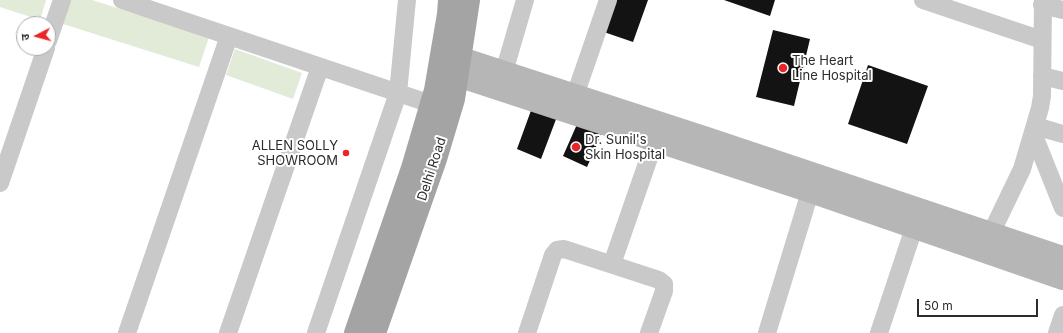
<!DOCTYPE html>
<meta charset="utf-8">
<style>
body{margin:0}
#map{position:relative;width:1063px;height:333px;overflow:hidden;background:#fff;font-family:Inter,"Noto Sans Devanagari",sans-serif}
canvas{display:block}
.north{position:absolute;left:16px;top:16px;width:40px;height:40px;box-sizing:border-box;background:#fff;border:1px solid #ababab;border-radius:50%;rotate:264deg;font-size:11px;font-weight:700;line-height:16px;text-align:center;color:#2c2c2c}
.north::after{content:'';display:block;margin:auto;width:14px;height:18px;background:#ed2427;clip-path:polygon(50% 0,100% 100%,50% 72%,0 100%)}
.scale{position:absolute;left:917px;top:299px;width:121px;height:18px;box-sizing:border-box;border:2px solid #2c2c2c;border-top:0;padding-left:5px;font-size:12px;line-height:14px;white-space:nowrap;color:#2c2c2c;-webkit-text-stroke:3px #fff;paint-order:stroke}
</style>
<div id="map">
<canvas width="1063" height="333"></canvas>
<div class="north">उ</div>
<div class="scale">50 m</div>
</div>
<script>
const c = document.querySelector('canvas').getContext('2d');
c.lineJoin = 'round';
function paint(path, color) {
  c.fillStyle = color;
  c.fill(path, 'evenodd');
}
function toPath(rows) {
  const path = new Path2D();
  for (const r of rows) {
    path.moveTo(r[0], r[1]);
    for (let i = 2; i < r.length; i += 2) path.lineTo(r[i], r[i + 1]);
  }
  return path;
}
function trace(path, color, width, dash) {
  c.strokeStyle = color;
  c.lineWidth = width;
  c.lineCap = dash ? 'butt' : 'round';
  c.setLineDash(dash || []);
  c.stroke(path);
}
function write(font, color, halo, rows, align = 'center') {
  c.font = font + ' Inter,sans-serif';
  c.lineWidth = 4;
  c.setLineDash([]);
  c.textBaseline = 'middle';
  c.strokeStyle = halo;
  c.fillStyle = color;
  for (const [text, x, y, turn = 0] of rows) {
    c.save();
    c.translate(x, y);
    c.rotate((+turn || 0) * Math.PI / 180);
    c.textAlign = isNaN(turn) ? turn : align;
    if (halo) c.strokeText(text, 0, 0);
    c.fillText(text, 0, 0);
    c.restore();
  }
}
const green = toPath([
 [0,0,46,0,40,20,0,7],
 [70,0,92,0,209,37,199,67,63,24],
 [235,49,302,73,293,99,226,75]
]);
const building = toPath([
 [612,0,648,0,633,42,601,31],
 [724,0,775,0,770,16],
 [773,30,810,39,794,106,756,97],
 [868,65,928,86,907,144,848,124],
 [533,105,558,114,541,159,517,149],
 [578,122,602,133,587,167,563,156]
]);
const street = toPath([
 [122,0,443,108],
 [923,0,1042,40],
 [1042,5,1063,10],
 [48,41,62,0],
 [504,72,525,0],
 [1042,76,1063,81],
 [571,107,608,0],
 [1035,126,1063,134],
 [1033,133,1063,208],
 [0,183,46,48],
 [986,244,1022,169,1040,108,1042,96,1043,0],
 [612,264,659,129],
 [127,333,229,36],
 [228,333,320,67],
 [316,333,398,93,407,0],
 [527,333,553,255,557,250,564,249,659,280,664,284,664,291,649,333],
 [767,333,814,179],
 [879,333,914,228],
 [1057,333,1063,315]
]);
const secondary = toPath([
 [443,52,710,139,1063,257],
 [441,69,458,76,811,192,1063,279]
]);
const primary = toPath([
 [355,333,412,168,435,90,448,14,449,0],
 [375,333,436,159,454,99,469,0]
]);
const markers = [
 [783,68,5,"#ed2427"],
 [576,147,5,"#ed2427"],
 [346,153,4,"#ed2427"]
];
const poiNames = [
 ["The Heart",792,61],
 ["Line Hospital",792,76],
 ["Dr. Sunil's",585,140],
 ["Skin Hospital",585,155],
 ["ALLEN SOLLY",338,146,"right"],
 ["SHOWROOM",338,161,"right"]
];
const streetNames = [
 ["Delhi Road",432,169,-72]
];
paint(green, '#e1ebd8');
paint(building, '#131313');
trace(street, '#c9c9c9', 18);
trace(secondary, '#b6b6b6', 22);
trace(primary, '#a4a4a4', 22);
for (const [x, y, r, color] of markers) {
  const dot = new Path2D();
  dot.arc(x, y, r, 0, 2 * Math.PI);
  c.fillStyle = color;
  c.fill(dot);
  trace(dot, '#fff', 1.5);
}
write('13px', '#2c2c2c', '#fff', poiNames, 'left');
write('13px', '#2c2c2c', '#fff', streetNames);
</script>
